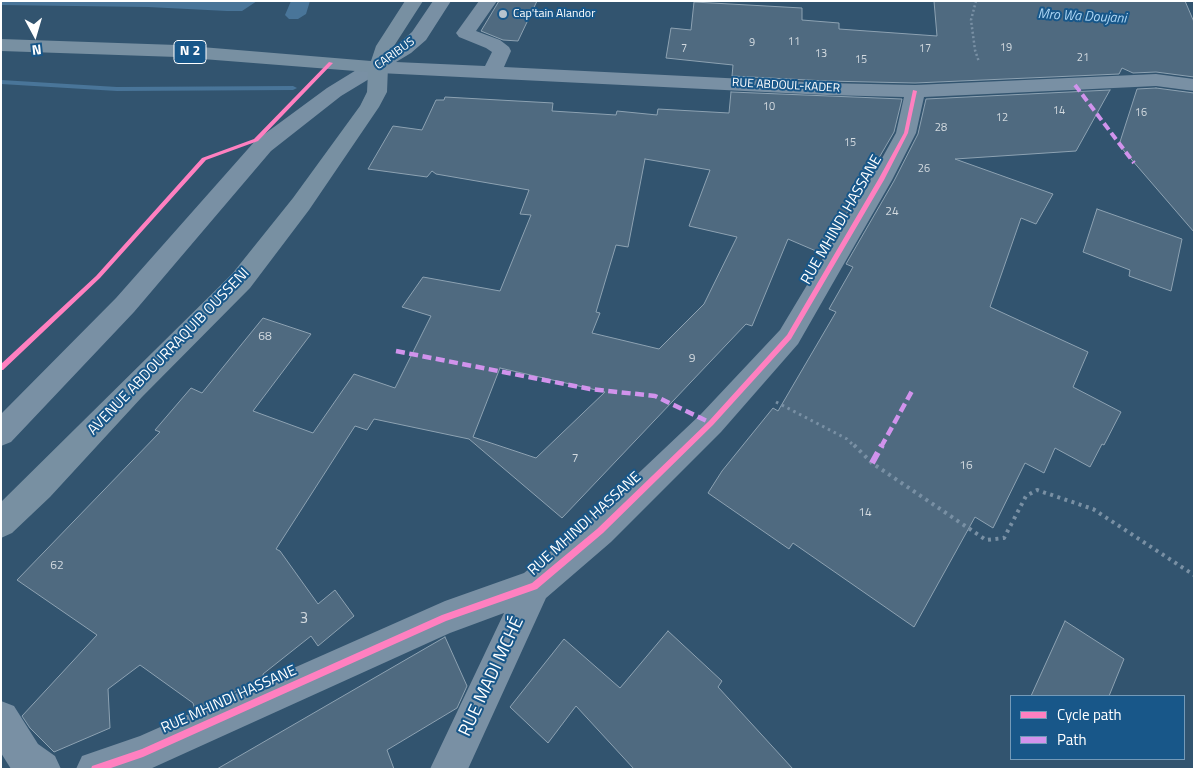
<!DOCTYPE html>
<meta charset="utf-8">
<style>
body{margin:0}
#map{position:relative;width:1195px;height:770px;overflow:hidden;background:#32546f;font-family:"Titillium Web",sans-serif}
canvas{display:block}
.frame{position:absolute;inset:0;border:2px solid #fff;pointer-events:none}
.legend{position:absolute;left:1010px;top:695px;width:175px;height:65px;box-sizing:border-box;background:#185789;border:1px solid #749ab8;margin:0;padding:6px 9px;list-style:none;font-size:15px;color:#fff}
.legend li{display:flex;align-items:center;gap:10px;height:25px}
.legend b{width:25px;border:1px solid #749ab8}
.north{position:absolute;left:10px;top:10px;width:50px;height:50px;-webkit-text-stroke:4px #185789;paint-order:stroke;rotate:174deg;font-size:14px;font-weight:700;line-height:20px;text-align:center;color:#fff}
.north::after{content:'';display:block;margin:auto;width:18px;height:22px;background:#fff;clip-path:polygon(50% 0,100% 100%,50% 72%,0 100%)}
</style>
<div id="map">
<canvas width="1195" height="770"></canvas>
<div class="frame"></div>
<ul class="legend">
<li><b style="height:6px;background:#ff80c0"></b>Cycle path</li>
<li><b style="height:6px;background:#d193ec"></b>Path</li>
</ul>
<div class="north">N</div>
</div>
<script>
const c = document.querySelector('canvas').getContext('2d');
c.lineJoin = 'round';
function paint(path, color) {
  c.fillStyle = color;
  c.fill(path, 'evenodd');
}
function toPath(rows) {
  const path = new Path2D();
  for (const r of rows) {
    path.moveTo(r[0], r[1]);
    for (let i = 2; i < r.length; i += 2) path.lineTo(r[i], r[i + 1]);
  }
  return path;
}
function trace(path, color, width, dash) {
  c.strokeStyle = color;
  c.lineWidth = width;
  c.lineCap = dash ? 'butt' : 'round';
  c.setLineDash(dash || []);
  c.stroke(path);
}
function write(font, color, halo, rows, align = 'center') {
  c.font = font + ' "Titillium Web",sans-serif';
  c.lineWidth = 4;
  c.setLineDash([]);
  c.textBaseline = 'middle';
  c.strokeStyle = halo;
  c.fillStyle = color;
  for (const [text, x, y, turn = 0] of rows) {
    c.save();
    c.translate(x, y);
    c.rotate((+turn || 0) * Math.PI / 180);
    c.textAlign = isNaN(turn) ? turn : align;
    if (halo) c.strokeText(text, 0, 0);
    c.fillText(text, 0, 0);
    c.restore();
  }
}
const water = toPath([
 [1,1,257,1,242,11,227,11,148,7,1,5],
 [291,1,310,1,306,14,298,19,289,19,285,15]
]);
const stream = toPath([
 [1,80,117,87,293,86,297,88,293,90,117,91,1,84,1,80]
]);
const building = toPath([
 [499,1,537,1,518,41,503,40,481,31,499,1],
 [934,1,1185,1,1194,22,1194,77,1156,72,1133,73,1122,68,1119,74,915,83,826,81,732,76,733,65,666,58,671,28,691,30,694,2,802,8,802,20,839,23,839,29,937,36,934,1],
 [1156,88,1194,93,1194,232,1119,145,1137,89,1156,88],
 [1110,90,1076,151,955,159,1053,194,1036,224,1021,218,990,307,1088,352,1073,387,1121,412,1104,445,1102,444,1090,467,1055,448,1044,473,1025,463,993,528,975,517,914,627,793,543,789,549,708,493,722,471,773,408,778,411,836,312,829,309,853,267,846,264,894,181,918,134,926,99,1110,90],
 [731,92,902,99,894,132,823,254,788,239,752,326,746,324,562,518,469,439,374,419,367,430,355,426,276,549,280,551,318,604,335,590,354,616,318,646,311,636,263,674,264,679,195,710,193,703,140,665,108,689,110,728,54,752,30,728,22,716,97,635,17,580,160,432,155,430,191,388,202,393,263,318,311,334,253,411,313,433,354,374,395,388,431,316,402,307,423,277,500,291,531,215,520,214,529,190,436,174,432,171,427,177,368,169,393,126,422,130,436,100,444,100,445,97,553,103,552,111,616,115,617,111,657,115,658,109,729,113,731,92],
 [645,159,710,170,689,226,737,237,704,304,659,349,592,333,600,313,596,312,616,245,628,247,645,159],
 [500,368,605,392,536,458,473,437,500,368],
 [1097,209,1182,239,1171,291,1129,276,1130,270,1083,252,1097,209],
 [1065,621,1124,659,1109,696,1031,696,1065,621],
 [668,631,722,681,718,687,793,769,634,769,576,706,548,743,510,707,564,639,620,688,668,631],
 [445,637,467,686,457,708,387,750,394,769,217,769,445,637]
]);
const pathFar2 = toPath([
 [976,1,971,20,975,50,979,62]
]);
const pathFar1 = toPath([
 [776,402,847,439,855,447]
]);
const path = toPath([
 [854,445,872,463,986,540,1004,538,1026,496,1037,490,1093,509,1194,575]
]);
const minor = toPath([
 [433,1,451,1,426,40,411,53,396,62,485,66,492,52,486,48,459,37,456,33,479,1,497,1,476,31,500,40,509,47,511,51,504,67,826,83,915,85,1156,74,1194,79,1194,91,1156,86,924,97,916,133,892,180,798,344,721,432,611,542,546,598,468,769,430,769,504,613,450,633,150,769,76,769,82,756,140,736,445,601,524,573,589,520,701,414,780,330,870,180,896,133,904,97,826,95,379,73,341,96,271,151,134,312,11,442,1,446,1,414,116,298,255,141,327,88,397,45,412,32,433,1],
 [1,701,14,706,38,744,55,756,61,769,11,769,1,753,1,701]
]);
const major = toPath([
 [405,1,423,1,394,46,388,67,387,92,379,107,309,210,250,288,142,397,50,497,12,533,1,538,1,502,232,274,293,198,360,106,367,92,368,72,177,57,1,51,1,39,177,45,371,61,376,46,405,1]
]);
const quietFar2 = toPath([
 [1075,85,1134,163]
]);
const quietFar1 = toPath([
 [396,351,590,389,655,396,711,423],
 [881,447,912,391]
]);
const quiet = toPath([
 [872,463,882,445]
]);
const cycleway = toPath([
 [329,62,333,63,258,141,206,160,100,278,3,370,1,370,1,364,96,276,202,158,254,139,329,62],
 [913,90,917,91,908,133,884,180,791,339,713,425,603,533,537,589,446,621,143,757,108,769,91,769,92,766,95,765,142,749,442,615,532,583,597,529,709,421,787,335,878,180,904,133,913,90]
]);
const markers = [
 [503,14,5,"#b7c3cd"]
];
const farNumbernames = [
 ["11",794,42],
 ["9",752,43],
 ["19",1006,48],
 ["7",684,49],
 ["17",925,49],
 ["13",821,54],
 ["21",1083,58],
 ["15",861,60],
 ["10",769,107],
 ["14",1059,111],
 ["16",1141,113],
 ["12",1002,118],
 ["28",941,128],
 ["15",850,143],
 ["26",924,169]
];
const farPoinames = [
 ["Cap'tain Alandor",513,14]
];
const farStreetnames = [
 ["CARIBUS",395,54,-36],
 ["RUE ABDOUL-KADER",786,86,3]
];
const numberNames = [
 ["24",892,212],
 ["68",265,337],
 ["9",692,359],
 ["7",575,459],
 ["16",966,466],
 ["14",865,513],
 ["62",57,566]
];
const farWaternames = [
 ["Mro Wa Doujani",1082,17,3]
];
const shields = [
 [190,52,32]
];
const shieldNames = [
 ["N 2",190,52]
];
const streetNames = [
 ["RUE MHINDI HASSANE",842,220,-60],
 ["AVENUE ABDOURRAQUIB OUSSENI",169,352,-46],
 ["RUE MHINDI HASSANE",585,524,-42],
 ["RUE MHINDI HASSANE",229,700,-24]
];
const nearNumbernames = [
 ["3",304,619]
];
const nearStreetnames = [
 ["RUE MADI MCHÉ",492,677,-65]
];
paint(water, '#497599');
paint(stream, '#497599');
paint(building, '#4f6a80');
trace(building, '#8da2b2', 1);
trace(pathFar2, '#7990a4', 2.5, [2, 2.5]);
trace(pathFar1, '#7990a4', 3, [2.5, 4]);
trace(path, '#7990a4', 4, [3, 4.5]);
paint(minor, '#7990a4');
paint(major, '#7890a2');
trace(quietFar2, '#d193ec', 4, [8, 4]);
trace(quietFar1, '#d193ec', 4.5, [9, 4.5]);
trace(quiet, '#d193ec', 6, [12, 6]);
paint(cycleway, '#ff80c0');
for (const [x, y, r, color] of markers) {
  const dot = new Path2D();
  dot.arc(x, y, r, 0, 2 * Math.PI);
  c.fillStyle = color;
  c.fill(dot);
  trace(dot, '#185789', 2);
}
write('11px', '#d3dadf', null, farNumbernames);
write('12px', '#fff', '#185789', farPoinames, 'left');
write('12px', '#fff', '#185789', farStreetnames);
write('12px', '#d3dadf', null, numberNames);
write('italic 14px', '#acd6f5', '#185789', farWaternames);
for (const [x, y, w] of shields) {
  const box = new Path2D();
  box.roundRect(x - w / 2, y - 11.5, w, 23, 4);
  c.fillStyle = '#185789';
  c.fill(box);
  trace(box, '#fff', 1);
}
write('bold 14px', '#fff', null, shieldNames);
write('15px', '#fff', '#185789', streetNames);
write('15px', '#d3dadf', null, nearNumbernames);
write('18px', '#fff', '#185789', nearStreetnames);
</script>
